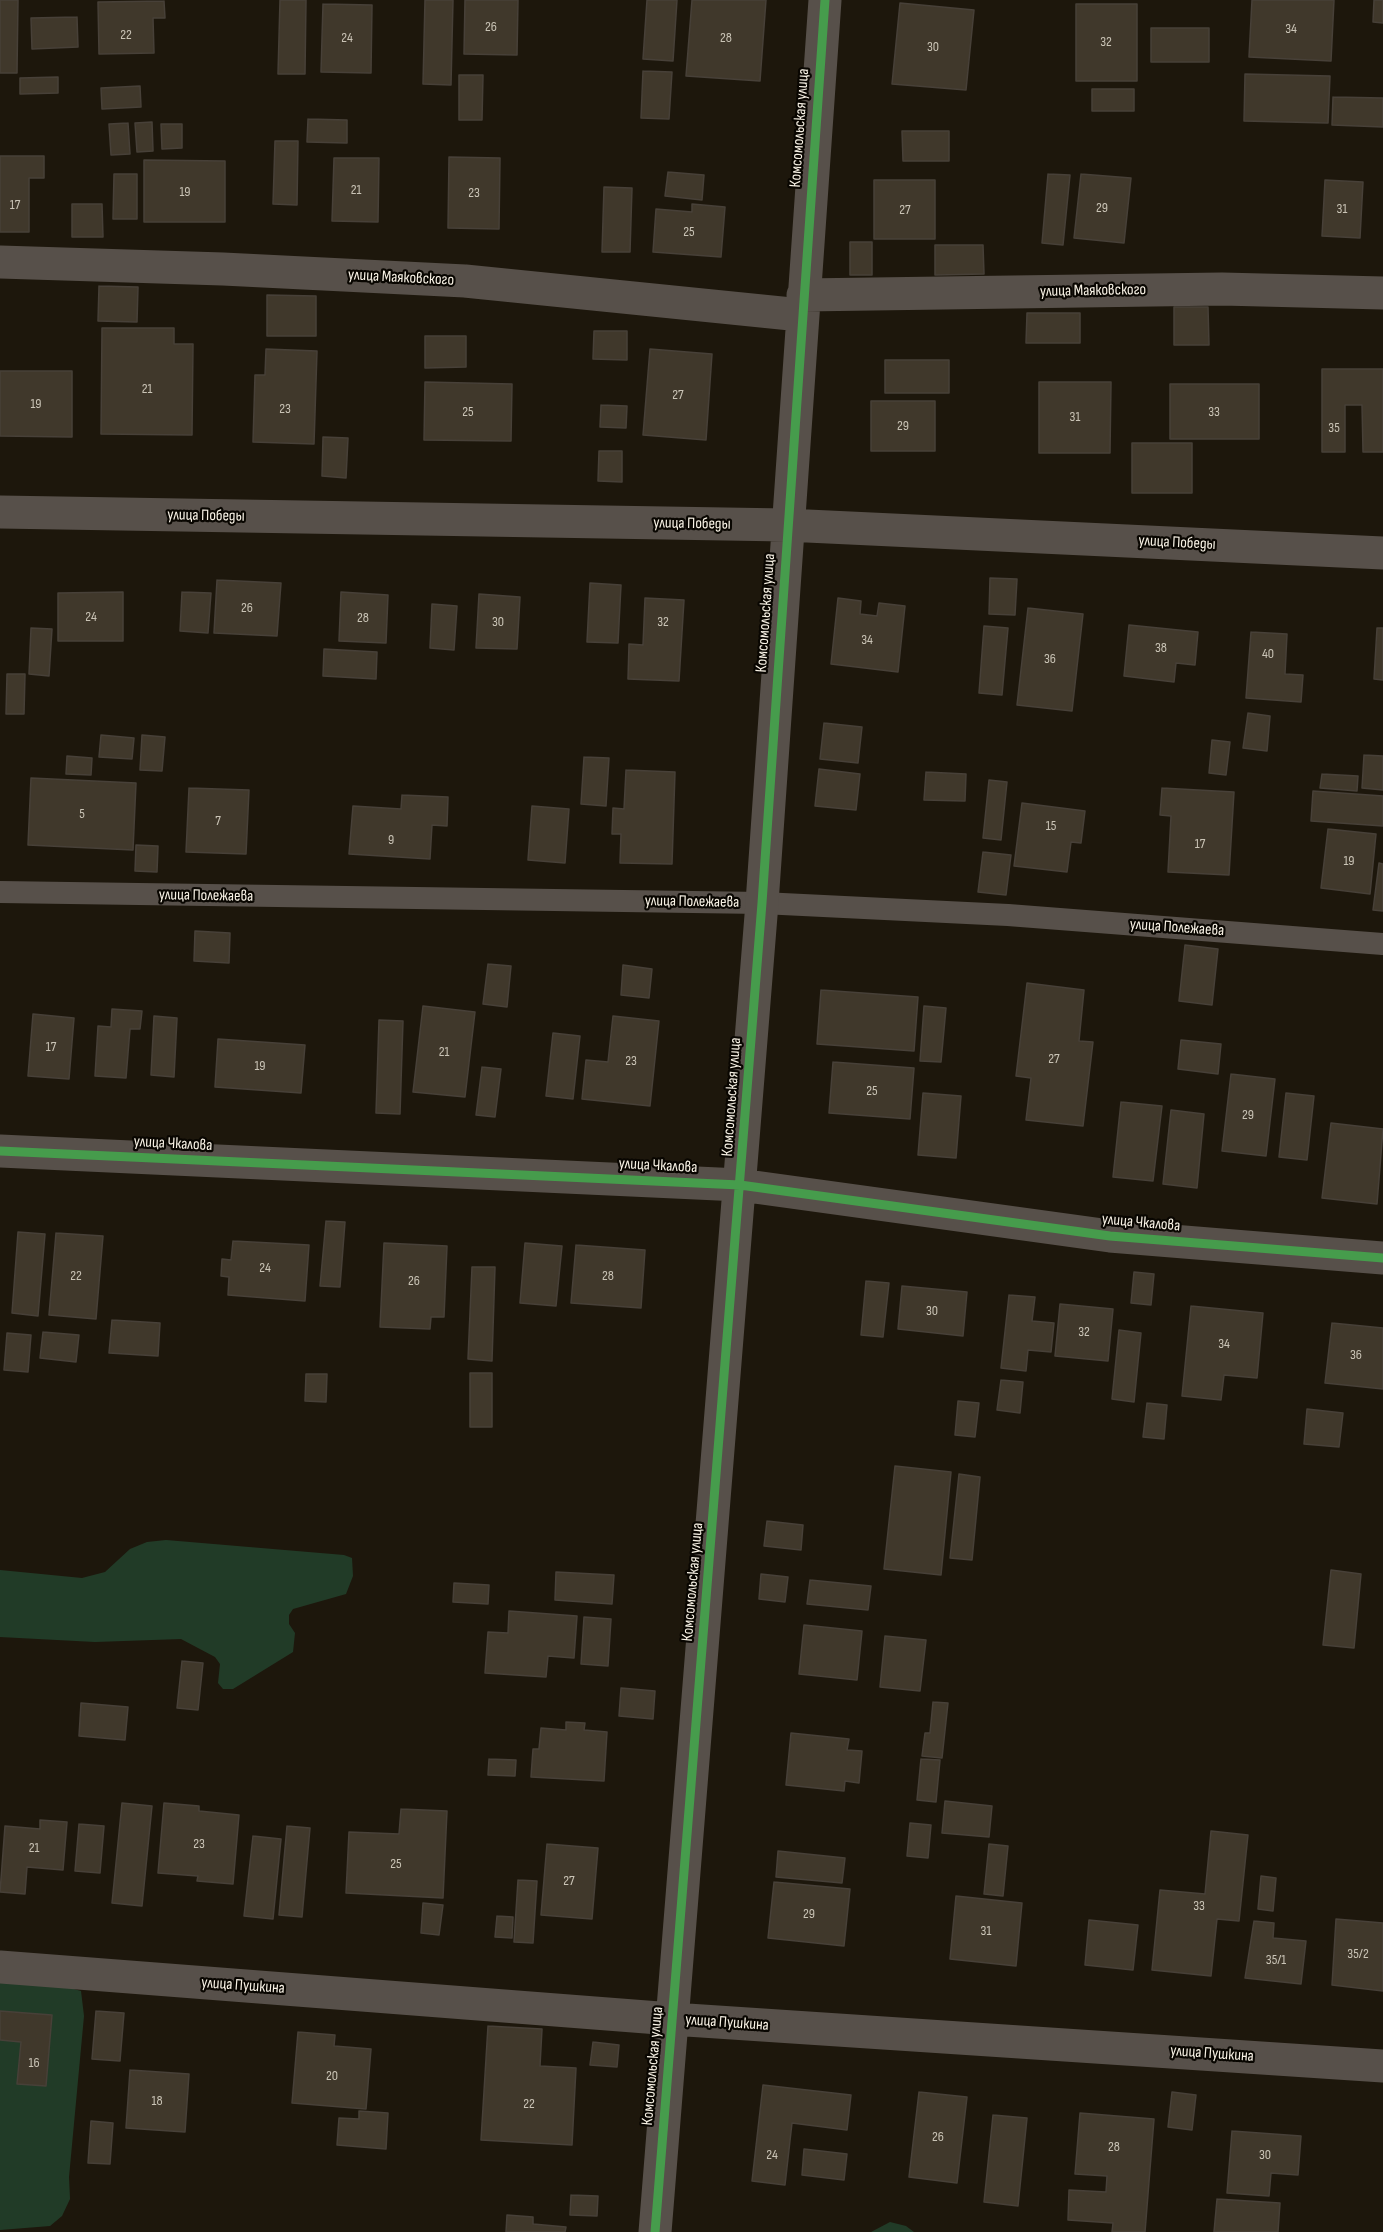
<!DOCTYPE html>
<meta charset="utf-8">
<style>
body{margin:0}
canvas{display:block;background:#1d170c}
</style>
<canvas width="1383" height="2232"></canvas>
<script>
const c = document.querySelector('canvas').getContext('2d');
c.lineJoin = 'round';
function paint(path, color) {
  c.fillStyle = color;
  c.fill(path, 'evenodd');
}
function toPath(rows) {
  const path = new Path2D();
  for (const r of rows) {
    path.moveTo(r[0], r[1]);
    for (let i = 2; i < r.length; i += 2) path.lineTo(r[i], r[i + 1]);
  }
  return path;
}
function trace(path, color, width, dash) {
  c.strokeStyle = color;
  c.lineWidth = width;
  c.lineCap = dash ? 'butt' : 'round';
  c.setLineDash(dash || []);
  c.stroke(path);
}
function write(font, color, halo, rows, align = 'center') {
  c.font = font + ' "Sofia Sans Condensed",sans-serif';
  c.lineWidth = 4.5;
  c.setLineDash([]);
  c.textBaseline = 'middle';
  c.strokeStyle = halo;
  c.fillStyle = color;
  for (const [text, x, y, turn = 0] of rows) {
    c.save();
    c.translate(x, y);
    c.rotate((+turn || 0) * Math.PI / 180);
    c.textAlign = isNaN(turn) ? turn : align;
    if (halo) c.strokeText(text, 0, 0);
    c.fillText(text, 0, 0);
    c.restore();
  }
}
const green = toPath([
 [166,1540,344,1555,352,1558,353,1576,346,1594,293,1609,289,1615,289,1624,295,1633,293,1652,233,1689,223,1689,218,1683,220,1664,215,1657,181,1639,95,1642,0,1637,0,1570,82,1578,105,1572,130,1549,147,1542],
 [0,1976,52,1983,81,1991,84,2016,69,2177,70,2199,62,2216,50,2226,0,2230],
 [890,2222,906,2226,914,2232,871,2232]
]);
const building = toPath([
 [0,0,18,0,17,73,0,73,0,0],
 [280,0,306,0,305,74,278,74,280,0],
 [425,0,453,0,451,85,423,84,425,0],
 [465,0,518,0,517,55,464,54,465,0],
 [647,0,677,0,673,61,643,59,647,0],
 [692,0,766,0,760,81,686,76,692,0],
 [1252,0,1334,0,1331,61,1249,57,1252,0],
 [1374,0,1383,0,1383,23,1373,22,1374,0],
 [164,1,165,18,153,18,154,53,99,54,98,2,164,1],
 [900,3,974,10,966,90,892,84,900,3],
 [323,4,372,5,371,73,321,72,323,4],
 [1076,4,1137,4,1137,81,1076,81,1076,4],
 [77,17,78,47,32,49,31,18,77,17],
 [1151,28,1209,28,1209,62,1151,62,1151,28],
 [643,71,672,72,669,119,641,118,643,71],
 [1245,74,1330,76,1328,123,1244,121,1245,74],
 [459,75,483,75,482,120,459,120,459,75],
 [58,77,58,93,20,94,20,78,58,77],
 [140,86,141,107,102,109,101,88,140,86],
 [1092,89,1134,89,1134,111,1092,111,1092,89],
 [1333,97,1383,98,1383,127,1332,125,1333,97],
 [308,119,347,120,347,143,307,142,308,119],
 [152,122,153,151,137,152,135,123,152,122],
 [128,123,130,154,111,155,109,124,128,123],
 [161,124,182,124,182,148,162,149,161,124],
 [902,131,949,131,949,161,903,161,902,131],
 [275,141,298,141,297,205,273,204,275,141],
 [0,156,44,156,44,178,29,178,29,232,0,232,0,156],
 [449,157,500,158,499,229,448,228,449,157],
 [334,158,379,158,378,222,332,221,334,158],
 [144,160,225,161,225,222,144,222,144,160],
 [668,172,704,175,702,200,665,196,668,172],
 [114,174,137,174,137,219,113,219,114,174],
 [1048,174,1070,175,1063,245,1042,243,1048,174],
 [1081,174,1131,178,1124,243,1074,238,1081,174],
 [874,180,935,180,935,239,874,239,874,180],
 [1325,180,1363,182,1360,238,1322,236,1325,180],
 [604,187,632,188,630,252,602,252,604,187],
 [72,204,102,204,103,237,72,237,72,204],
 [692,204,725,207,721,257,653,252,656,209,692,212,692,204],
 [850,242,872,242,872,275,850,275,850,242],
 [935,245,983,245,984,274,935,275,935,245],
 [99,286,138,287,137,322,98,321,99,286],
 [267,295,316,296,316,336,267,336,267,295],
 [1174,307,1208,307,1209,345,1174,345,1174,307],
 [1027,313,1080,313,1080,343,1026,343,1027,313],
 [102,328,174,328,174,344,193,344,192,435,101,434,102,328],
 [594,331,627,331,627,360,593,359,594,331],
 [425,336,466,336,466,367,425,368,425,336],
 [266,349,317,351,314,444,253,442,255,375,265,375,266,349],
 [650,349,712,354,706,440,643,435,650,349],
 [885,360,949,360,949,393,885,393,885,360],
 [1322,369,1383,369,1383,452,1363,452,1362,405,1345,405,1345,452,1322,452,1322,369],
 [0,371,72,371,72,437,0,436,0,371],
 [425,382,512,384,511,441,424,440,425,382],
 [1039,382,1111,382,1110,453,1039,453,1039,382],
 [1170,384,1259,384,1259,439,1170,439,1170,384],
 [871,401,935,401,935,451,871,451,871,401],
 [601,405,627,406,626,428,600,427,601,405],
 [323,437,348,438,346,478,322,476,323,437],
 [1132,443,1192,443,1192,493,1132,493,1132,443],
 [599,451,622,451,622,482,598,481,599,451],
 [990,578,1017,579,1015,615,989,614,990,578],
 [217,580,281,583,277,636,214,633,217,580],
 [590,583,621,585,618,643,587,642,590,583],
 [123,592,123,641,58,641,58,593,123,592],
 [182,592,211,593,208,633,180,631,182,592],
 [341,592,388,595,386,643,339,641,341,592],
 [479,594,520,597,517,649,476,648,479,594],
 [645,598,684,600,679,681,628,679,629,644,643,645,645,598],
 [838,598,861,601,860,614,877,616,879,603,905,606,898,672,831,664,838,598],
 [432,604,457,606,454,650,430,648,432,604],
 [1028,608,1083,614,1072,711,1017,705,1028,608],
 [1129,625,1198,632,1195,665,1176,663,1174,682,1124,676,1129,625],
 [984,626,1008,628,1002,695,979,693,984,626],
 [31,628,52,629,49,676,29,674,31,628],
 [1377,628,1383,628,1383,680,1374,679,1377,628],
 [1251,632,1287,634,1285,674,1303,675,1301,702,1246,698,1251,632],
 [324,649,377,652,376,679,323,676,324,649],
 [7,674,25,674,24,714,6,714,7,674],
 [1248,713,1270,716,1267,751,1243,748,1248,713],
 [824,723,862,727,858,763,820,759,824,723],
 [101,735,134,738,132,759,99,757,101,735],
 [142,735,165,737,162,771,140,770,142,735],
 [1212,740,1230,742,1226,775,1209,773,1212,740],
 [1364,755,1383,756,1383,790,1362,788,1364,755],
 [67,756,92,758,91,775,66,774,67,756],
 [584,757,609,758,606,806,581,804,584,757],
 [819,769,860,774,856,810,815,806,819,769],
 [626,770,675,772,672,864,620,863,621,834,612,834,613,808,624,809,626,770],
 [926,772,966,774,965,801,924,800,926,772],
 [1322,774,1358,776,1357,791,1320,788,1322,774],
 [31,778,136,783,133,850,28,845,31,778],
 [989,780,1007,782,1001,840,983,838,989,780],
 [189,788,249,790,246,854,186,852,189,788],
 [1162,788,1234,792,1229,875,1168,872,1171,816,1160,815,1162,788],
 [1313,791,1383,796,1383,826,1311,821,1313,791],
 [402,795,448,797,447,826,432,825,430,859,349,854,353,806,401,809,402,795],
 [1022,803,1085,811,1081,843,1071,842,1067,872,1014,866,1022,803],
 [532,806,569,809,565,863,528,860,532,806],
 [1328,829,1376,834,1370,894,1321,888,1328,829],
 [136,845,158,846,157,872,135,871,136,845],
 [983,852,1011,855,1006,895,978,892,983,852],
 [1379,863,1383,864,1383,911,1373,910,1379,863],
 [195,931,230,933,229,963,194,961,195,931],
 [1185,945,1218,949,1212,1005,1179,1001,1185,945],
 [488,964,511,966,507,1007,483,1004,488,964],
 [623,965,652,969,649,998,621,995,623,965],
 [1027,983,1084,990,1079,1041,1093,1042,1083,1126,1026,1120,1031,1078,1016,1076,1027,983],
 [821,990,918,997,914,1051,817,1044,821,990],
 [423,1006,475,1012,465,1097,413,1092,423,1006],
 [924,1006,946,1008,941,1062,920,1061,924,1006],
 [112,1009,142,1011,140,1029,130,1029,126,1078,95,1076,98,1026,111,1027,112,1009],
 [33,1014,74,1018,69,1079,28,1076,33,1014],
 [154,1016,177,1018,174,1077,151,1075,154,1016],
 [613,1016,659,1021,650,1106,582,1099,586,1060,608,1062,613,1016],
 [379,1020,403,1021,400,1114,376,1113,379,1020],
 [553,1033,580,1036,573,1099,546,1096,553,1033],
 [218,1039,305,1045,301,1093,215,1087,218,1039],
 [1181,1040,1221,1044,1218,1074,1178,1069,1181,1040],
 [833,1062,914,1068,910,1119,829,1113,833,1062],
 [482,1067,501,1069,495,1117,476,1115,482,1067],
 [1231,1074,1275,1079,1266,1156,1222,1151,1231,1074],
 [923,1093,961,1096,956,1158,918,1155,923,1093],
 [1286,1093,1314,1096,1307,1160,1279,1157,1286,1093],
 [1121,1102,1162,1106,1153,1181,1113,1177,1121,1102],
 [1171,1110,1204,1114,1197,1188,1163,1184,1171,1110],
 [1331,1123,1383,1129,1377,1204,1322,1198,1331,1123],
 [326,1221,345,1222,340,1287,320,1286,326,1221],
 [18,1232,45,1234,38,1316,12,1313,18,1232],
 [56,1233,103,1236,96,1319,49,1315,56,1233],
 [233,1241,309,1245,305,1301,228,1295,229,1277,221,1276,222,1259,231,1260,233,1241],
 [384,1243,447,1246,444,1317,431,1317,430,1329,380,1327,384,1243],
 [525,1243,562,1246,556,1306,520,1303,525,1243],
 [576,1245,645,1250,641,1308,571,1303,576,1245],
 [472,1267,495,1267,492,1361,468,1359,472,1267],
 [1134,1272,1154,1274,1151,1305,1131,1303,1134,1272],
 [866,1281,889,1283,883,1337,861,1335,866,1281],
 [902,1286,967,1292,963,1336,898,1329,902,1286],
 [1009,1295,1035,1297,1032,1321,1054,1323,1051,1352,1028,1350,1026,1371,1001,1368,1009,1295],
 [1060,1304,1113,1309,1108,1361,1055,1356,1060,1304],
 [1191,1306,1263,1313,1257,1378,1224,1375,1221,1400,1182,1396,1191,1306],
 [112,1320,160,1323,158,1356,109,1353,112,1320],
 [1332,1323,1383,1328,1383,1389,1325,1383,1332,1323],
 [1119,1330,1141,1333,1134,1402,1112,1399,1119,1330],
 [43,1332,79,1335,76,1362,40,1358,43,1332],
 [7,1333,31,1335,28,1372,4,1370,7,1333],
 [470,1373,492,1373,492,1427,470,1427,470,1373],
 [306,1374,327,1374,326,1402,305,1401,306,1374],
 [1001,1380,1023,1382,1020,1413,997,1410,1001,1380],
 [958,1401,979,1403,975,1437,955,1435,958,1401],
 [1147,1403,1167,1405,1164,1439,1143,1437,1147,1403],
 [1307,1409,1343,1413,1339,1447,1304,1444,1307,1409],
 [895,1466,951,1472,941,1575,884,1569,895,1466],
 [959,1474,980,1477,972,1560,950,1558,959,1474],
 [767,1521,803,1525,801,1550,764,1546,767,1521],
 [1331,1570,1361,1574,1354,1648,1323,1645,1331,1570],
 [556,1572,614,1575,612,1604,555,1600,556,1572],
 [761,1574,788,1577,785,1602,759,1599,761,1574],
 [810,1580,871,1586,868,1610,807,1604,810,1580],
 [454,1583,489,1585,488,1604,453,1602,454,1583],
 [509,1611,577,1616,574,1658,548,1656,546,1677,485,1673,488,1632,508,1633,509,1611],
 [584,1617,611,1619,608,1666,581,1664,584,1617],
 [804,1625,862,1631,857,1680,799,1674,804,1625],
 [885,1636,926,1640,920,1691,880,1687,885,1636],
 [182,1661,203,1663,198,1710,177,1708,182,1661],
 [621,1688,655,1691,653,1719,619,1716,621,1688],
 [933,1702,948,1703,942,1758,922,1756,925,1733,930,1733,933,1702],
 [81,1703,128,1707,125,1740,79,1736,81,1703],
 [566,1722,585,1723,584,1730,607,1732,604,1781,531,1777,533,1749,539,1749,541,1728,566,1730,566,1722],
 [791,1733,849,1739,847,1750,862,1751,859,1783,845,1781,844,1791,786,1785,791,1733],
 [489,1759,516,1760,515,1776,488,1775,489,1759],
 [921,1759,940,1760,936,1802,917,1800,921,1759],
 [945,1801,992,1806,989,1837,942,1833,945,1801],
 [122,1803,152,1806,142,1906,112,1903,122,1803],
 [164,1803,199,1806,199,1811,239,1815,233,1884,197,1881,198,1876,158,1873,164,1803],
 [401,1809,447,1811,443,1898,346,1893,349,1832,399,1834,401,1809],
 [40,1820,67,1822,63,1870,27,1867,25,1894,0,1892,5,1826,40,1829,40,1820],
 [910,1823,931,1825,928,1858,907,1856,910,1823],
 [79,1824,104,1826,100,1873,75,1871,79,1824],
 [287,1826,310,1828,302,1917,279,1915,287,1826],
 [1211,1831,1248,1835,1239,1921,1217,1919,1211,1976,1152,1970,1160,1890,1205,1894,1211,1831],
 [253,1836,281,1839,273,1919,244,1916,253,1836],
 [547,1844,598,1848,592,1919,541,1915,547,1844],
 [989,1844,1008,1846,1003,1896,984,1894,989,1844],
 [778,1851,845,1858,842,1883,776,1877,778,1851],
 [1261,1876,1276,1878,1273,1911,1258,1909,1261,1876],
 [518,1880,537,1881,533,1943,514,1942,518,1880],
 [774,1882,850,1889,844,1946,768,1938,774,1882],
 [956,1896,1022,1903,1016,1966,950,1959,956,1896],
 [423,1903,443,1905,439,1935,421,1933,423,1903],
 [497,1916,513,1917,512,1938,495,1937,497,1916],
 [1336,1919,1383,1923,1383,1991,1332,1985,1336,1919],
 [1089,1920,1138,1925,1133,1970,1085,1965,1089,1920],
 [1254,1921,1274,1923,1273,1938,1306,1941,1301,1984,1245,1978,1254,1921],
 [0,2011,52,2015,46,2086,17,2084,21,2042,0,2040,0,2011],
 [96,2011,124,2013,120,2061,92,2059,96,2011],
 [488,2026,542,2029,540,2066,576,2068,572,2145,481,2140,488,2026],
 [298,2032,335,2035,334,2046,371,2049,366,2109,292,2103,298,2032],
 [593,2042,619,2045,617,2067,590,2065,593,2042],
 [130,2070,189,2074,185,2132,126,2128,130,2070],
 [763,2085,851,2095,847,2130,792,2123,785,2185,752,2181,763,2085],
 [919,2092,967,2097,957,2183,909,2177,919,2092],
 [1172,2092,1196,2095,1192,2130,1168,2127,1172,2092],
 [359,2111,388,2113,386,2149,337,2145,339,2118,359,2119,359,2111],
 [1080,2113,1154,2119,1145,2232,1112,2232,1113,2223,1068,2220,1069,2190,1106,2192,1107,2176,1075,2174,1080,2113],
 [993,2115,1027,2118,1018,2206,984,2202,993,2115],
 [91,2121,113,2123,110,2164,88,2163,91,2121],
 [1232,2131,1301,2136,1298,2175,1271,2173,1269,2196,1227,2193,1232,2131],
 [804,2149,847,2154,844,2180,802,2175,804,2149],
 [571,2195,598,2196,597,2216,570,2215,571,2195],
 [1217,2199,1280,2203,1278,2232,1214,2232,1217,2199],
 [507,2215,533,2217,533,2224,566,2227,565,2232,506,2232,507,2215]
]);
const service = toPath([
 [0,892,762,903,1008,915,1383,944]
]);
const minor = toPath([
 [0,262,223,269,465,281,801,315],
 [803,295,1222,289,1383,293],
 [0,512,786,525,1383,553],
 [0,1151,740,1185,1110,1236,1383,1258],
 [0,1967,672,2019,1383,2066],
 [655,2232,762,903,825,0]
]);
const cycleway = toPath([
 [0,1151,740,1185,1110,1236,1383,1258],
 [655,2232,762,903,825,0]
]);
const numberNames = [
 ["26",491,27],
 ["34",1291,29],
 ["22",126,35],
 ["24",347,38],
 ["28",726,38],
 ["32",1106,42],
 ["30",933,47],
 ["21",356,190],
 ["19",185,192],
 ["23",474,193],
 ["17",15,205],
 ["29",1102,208],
 ["31",1342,209],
 ["27",905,210],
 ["25",689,232],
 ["21",147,389],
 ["27",678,395],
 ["19",36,404],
 ["23",285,409],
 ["25",468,412],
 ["33",1214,412],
 ["31",1075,417],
 ["29",903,426],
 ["35",1334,428],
 ["26",247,608],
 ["24",91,617],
 ["28",363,618],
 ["30",498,622],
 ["32",663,622],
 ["34",867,640],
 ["38",1161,648],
 ["40",1268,654],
 ["36",1050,659],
 ["5",82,814],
 ["7",218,821],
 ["15",1051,826],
 ["9",391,840],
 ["17",1200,844],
 ["19",1349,861],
 ["17",51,1047],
 ["21",444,1052],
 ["27",1054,1059],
 ["23",631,1061],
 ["19",260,1066],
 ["25",872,1091],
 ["29",1248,1115],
 ["24",265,1268],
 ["22",76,1276],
 ["28",608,1276],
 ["26",414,1281],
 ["30",932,1311],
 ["32",1084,1332],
 ["34",1224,1344],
 ["36",1356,1355],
 ["23",199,1844],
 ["21",34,1848],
 ["25",396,1864],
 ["27",569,1881],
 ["33",1199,1906],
 ["29",809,1914],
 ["31",986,1931],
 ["35/2",1358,1954],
 ["35/1",1276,1960],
 ["16",34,2063],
 ["20",332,2076],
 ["18",157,2101],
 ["22",529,2104],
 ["26",938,2137],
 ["28",1114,2147],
 ["24",772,2155],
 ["30",1265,2155]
];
const streetNames = [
 ["Комсомольская улица",800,128,-86],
 ["улица Маяковского",401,278,3],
 ["улица Маяковского",1093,291,-1],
 ["улица Победы",206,516,1],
 ["улица Победы",692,524,1],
 ["улица Победы",1177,543,3],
 ["Комсомольская улица",766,613,-86],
 ["улица Полежаева",206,896,1],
 ["улица Полежаева",692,902,1],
 ["улица Полежаева",1177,928,4],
 ["Комсомольская улица",732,1097,-86],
 ["улица Чкалова",173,1144,3],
 ["улица Чкалова",658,1166,3],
 ["улица Чкалова",1141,1223,5],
 ["Комсомольская улица",693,1582,-85],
 ["улица Пушкина",243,1986,4],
 ["улица Пушкина",727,2023,4],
 ["улица Пушкина",1212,2054,4],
 ["Комсомольская улица",653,2066,-85]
];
paint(green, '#213b27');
paint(building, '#40382b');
trace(building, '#474038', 1.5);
trace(service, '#57504a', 22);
trace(minor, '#57504a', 33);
trace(cycleway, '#469c4c', 9);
write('14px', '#cac4b6', null, numberNames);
write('16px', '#f8f2e5', '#090601', streetNames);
</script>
